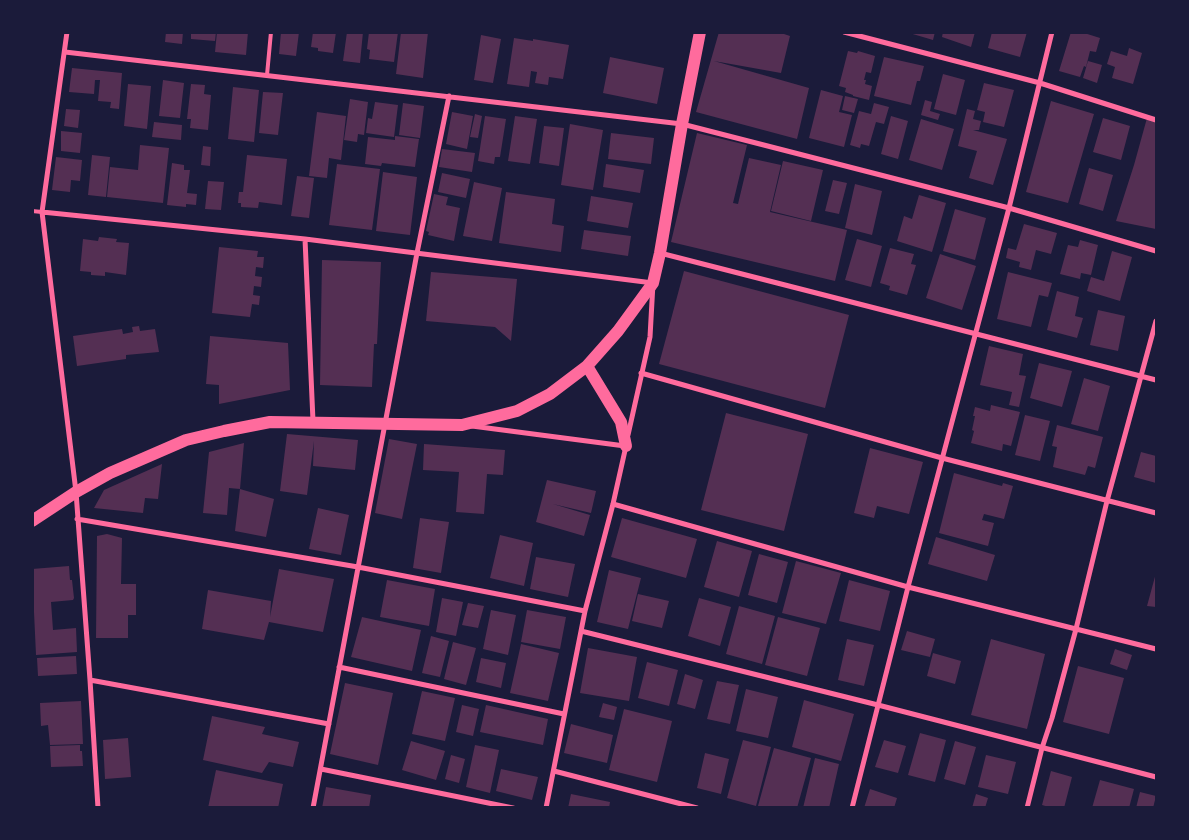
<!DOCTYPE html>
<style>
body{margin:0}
#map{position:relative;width:1189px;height:840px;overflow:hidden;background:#1b1b3a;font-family:Roboto,sans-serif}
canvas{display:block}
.frame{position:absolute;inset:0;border:34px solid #1b1b3a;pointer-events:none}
</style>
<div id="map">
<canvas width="1189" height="840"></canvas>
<div class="frame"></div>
</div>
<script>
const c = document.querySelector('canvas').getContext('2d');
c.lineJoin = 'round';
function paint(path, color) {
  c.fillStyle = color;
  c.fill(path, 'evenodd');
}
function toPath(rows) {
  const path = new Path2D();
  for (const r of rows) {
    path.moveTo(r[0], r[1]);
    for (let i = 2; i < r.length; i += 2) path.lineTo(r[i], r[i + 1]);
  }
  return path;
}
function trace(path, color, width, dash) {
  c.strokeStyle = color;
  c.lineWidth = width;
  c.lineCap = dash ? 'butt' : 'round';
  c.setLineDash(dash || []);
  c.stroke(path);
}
const building = toPath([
 [166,32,183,32,182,44,165,42],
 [191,32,216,32,215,41,191,39],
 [217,32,248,32,246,55,215,52],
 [281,32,299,32,296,56,279,54],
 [313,32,336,32,333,53,318,51,318,48,311,47],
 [347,32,363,32,360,63,343,61],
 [369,32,398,32,394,62,369,59,370,50,367,49],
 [401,32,428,32,423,78,396,74],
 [719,32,778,32,790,36,781,73,714,61,809,88,797,139,696,112],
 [906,32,935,32,933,40],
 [943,32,975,32,971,47,942,37],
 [992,32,1027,32,1020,57,988,48],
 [1071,32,1081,32,1100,38,1096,52,1090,51,1086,67,1084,66,1080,77,1059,71],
 [481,35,501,39,493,83,474,80],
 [514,38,533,41,533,39,569,45,563,79,549,77,548,85,535,83,537,72,531,71,529,87,507,84],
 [1129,48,1142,53,1133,84,1112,78,1115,67,1107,64,1111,51,1127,56],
 [848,51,857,53,858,51,875,56,871,73,866,72,864,80,866,80,865,84,872,86,869,100,853,96,853,95,845,92,846,88,839,86],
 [610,57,664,68,657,104,603,93],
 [884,57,924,66,920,81,917,81,911,105,874,96],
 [1088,61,1102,65,1097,83,1083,78],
 [72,68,122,73,119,109,110,108,111,102,98,101,100,80,95,80,94,94,69,92],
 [943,74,965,80,956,115,934,109],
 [163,80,184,83,180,118,159,116],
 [984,83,1014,90,1004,127,983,122,985,112,977,110],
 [128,84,151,86,147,129,124,126],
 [191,84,205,85,204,94,211,95,208,130,190,128,191,119,187,119],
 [233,87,259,90,254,142,228,139],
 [821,90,843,96,839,112,852,115,844,147,809,138],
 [263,92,283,93,278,135,259,133],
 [845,96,858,99,854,113,842,110],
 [350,99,368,102,364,135,358,134,357,142,344,140],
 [925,100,932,102,930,111,940,114,938,120,921,115],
 [1051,101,1094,114,1068,203,1026,192],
 [375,102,398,105,394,137,366,133,368,118,372,119],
 [403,103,424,106,420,138,399,135],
 [874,103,889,107,884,124,876,122,869,146,861,144,860,148,850,145,859,111,871,114],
 [66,109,80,110,78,128,64,126],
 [967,109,975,111,973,119,981,121,979,130,973,130,1007,139,993,185,969,178,977,151,958,146],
 [317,112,346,116,341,160,329,158,327,178,309,176],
 [452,112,473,116,467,149,446,144],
 [475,114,482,116,478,138,470,137],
 [485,116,506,119,500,157,495,157,494,164,478,161],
 [515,116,537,119,530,164,508,161],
 [891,116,908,121,898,159,881,154],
 [1103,118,1130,126,1121,160,1093,152],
 [1147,118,1156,120,1156,229,1116,221,1134,165],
 [921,119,954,129,942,170,909,160],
 [154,122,182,125,181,140,152,137],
 [570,124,603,130,593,190,561,185],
 [544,126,564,128,559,166,539,163],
 [61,131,82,133,80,153,61,151],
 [611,133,654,138,651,164,608,159],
 [697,133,747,145,733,203,738,204,749,158,781,165,770,212,847,230,835,281,671,242],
 [395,136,419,139,415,167,382,163,381,166,365,164,368,137,395,140],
 [140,145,169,148,163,203,107,197,110,167,138,170],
 [203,146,211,147,210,166,201,165],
 [442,149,475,153,472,172,439,167],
 [92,155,110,157,106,197,88,195],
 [247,155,287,159,282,205,259,202,258,208,241,207,241,203,238,203,239,192,243,192],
 [56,157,82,160,80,181,71,180,70,192,52,190],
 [783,161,823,170,811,221,771,211],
 [172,163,184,165,184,170,190,170,187,193,197,194,196,205,186,204,186,207,167,205],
 [337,164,380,169,372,230,329,225],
 [606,164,644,170,640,193,603,187],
 [1089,168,1113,175,1103,211,1079,204],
 [383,172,417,177,410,235,376,231],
 [442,173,470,179,466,198,438,192],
 [297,176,314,178,309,218,291,216],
 [833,180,847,183,839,214,825,211],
 [208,181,224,182,221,210,205,209],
 [474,182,502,188,492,241,463,236],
 [855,184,882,191,872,235,845,228],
 [506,192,555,199,552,224,564,226,561,252,499,243],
 [434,194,448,197,446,205,460,208,454,241,428,235,429,232,426,231],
 [919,195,946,203,932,252,897,241,904,216,912,219],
 [591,196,633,203,628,228,587,221],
 [955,209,986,218,975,260,943,251],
 [1024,224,1057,233,1051,254,1036,250,1031,270,1019,267,1020,262,1006,258,1008,248,1016,250],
 [584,230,631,236,628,256,581,249],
 [99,237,117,239,116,242,129,243,126,275,105,272,105,276,91,275,91,272,80,271,83,239,98,241],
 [857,239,882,246,871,287,845,280],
 [1080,240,1098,245,1091,275,1081,273,1080,279,1060,274,1068,245,1078,247],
 [219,247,258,251,257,257,264,257,263,268,256,267,255,276,262,277,261,287,254,286,253,295,260,296,259,305,252,304,250,317,212,313],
 [890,248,914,254,911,264,916,265,907,295,889,290,890,286,880,283],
 [1112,251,1132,257,1120,301,1087,291,1091,277,1104,281],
 [940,254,976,266,962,310,926,298],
 [322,260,381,262,377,344,374,344,372,387,320,385],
 [684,271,849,315,825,408,659,364],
 [431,272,517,279,511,341,495,327,426,321],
 [1008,272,1052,283,1048,297,1039,295,1031,327,997,319],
 [1057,291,1079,297,1075,316,1083,318,1077,338,1047,330],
 [1098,310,1125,316,1118,351,1090,345],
 [139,326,140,331,155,329,159,352,126,355,126,359,77,366,73,336,122,329,123,334,133,332,132,327],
 [210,336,288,343,290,390,219,404,219,385,206,384],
 [989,346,1023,354,1019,375,1026,376,1019,407,1009,405,1012,392,980,385],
 [1039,363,1072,371,1062,407,1030,398],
 [1084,378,1110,386,1098,431,1071,424],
 [991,405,1020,412,1011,446,1003,444,1002,451,971,443,974,431,972,430,975,416,973,416,975,407,990,411],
 [726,413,808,434,784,531,701,510],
 [1025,415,1050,421,1040,461,1015,455],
 [1057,425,1103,437,1095,468,1088,466,1085,475,1053,467,1057,447,1052,446],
 [287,434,358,440,355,470,313,466,314,441,307,495,280,491],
 [389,439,417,444,402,519,375,513],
 [244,443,240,489,229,488,227,515,203,513,209,452],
 [424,444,505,450,503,475,487,474,484,514,456,512,459,472,423,470],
 [870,448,923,462,909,514,877,506,874,518,854,513],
 [1141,452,1156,456,1156,483,1134,477],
 [162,464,158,499,145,498,143,513,94,508,104,490],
 [954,473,1002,486,1003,483,1013,486,1004,519,984,514,982,520,994,523,988,546,939,533],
 [547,480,596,491,591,513,553,504,590,515,584,536,536,522],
 [240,489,274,499,266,537,235,531],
 [318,508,349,515,341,555,309,549],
 [420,518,449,522,441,573,413,568],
 [622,518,697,539,686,578,611,557],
 [107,534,122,538,121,584,136,584,136,615,128,615,128,638,96,638,97,536],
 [500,535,533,543,524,586,490,578],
 [936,537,995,555,987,581,928,564],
 [717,541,752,551,739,597,704,587],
 [759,554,788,562,777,603,748,595],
 [536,557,575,564,568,597,530,589],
 [796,561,841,573,826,624,782,613],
 [69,566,70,580,72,580,74,598,73,600,51,602,53,630,76,628,77,652,36,655,32,569],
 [279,569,334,579,323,632,269,622,264,640,202,629,208,590,271,601,270,617],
 [609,570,641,578,628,629,597,622],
 [1156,573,1156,607,1147,606],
 [387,580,435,589,429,626,380,617],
 [849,580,890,591,880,631,839,621],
 [638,594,669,601,662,628,632,621],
 [442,598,463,602,456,636,436,632],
 [699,598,731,607,720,646,688,636],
 [468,603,484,606,478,628,462,625],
 [739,606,775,616,762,664,726,654],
 [491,610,516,615,508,655,483,649],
 [527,610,566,617,560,649,521,642],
 [362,617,421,630,412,671,351,657],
 [778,617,820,628,807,676,765,665],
 [907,631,935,639,930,657,901,650],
 [431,636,449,641,440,677,422,673],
 [847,639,874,645,864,686,838,680],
 [991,639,1045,654,1027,729,971,715],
 [453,642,476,648,466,685,444,679],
 [521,644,559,653,548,701,510,693],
 [588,648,637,657,629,701,580,693],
 [1115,649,1132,655,1127,670,1110,664],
 [933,653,961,661,955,684,927,676],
 [76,656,77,674,38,676,37,658],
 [481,658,506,663,501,688,476,682],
 [647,662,678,670,669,706,638,698],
 [1078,666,1124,678,1109,734,1063,722],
 [685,674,703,680,695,709,677,704],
 [717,681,739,685,730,724,707,719],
 [345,683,393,693,378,765,330,754],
 [746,689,778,697,768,738,736,731],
 [422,691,455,698,445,741,412,734],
 [804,700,854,714,841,761,792,747],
 [81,701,83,744,50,745,48,725,41,726,40,703],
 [603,703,617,707,614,720,599,717],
 [462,705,479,709,473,736,456,732],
 [486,705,548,719,543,745,480,732],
 [624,709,672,721,657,782,609,770],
 [212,716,265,727,262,734,299,742,293,767,269,762,262,773,203,760],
 [571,724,613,735,607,763,564,753],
 [920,733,946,740,935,782,908,775],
 [128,738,131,777,105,779,103,740],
 [743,740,771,747,756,806,727,798],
 [884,740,906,746,898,773,875,767],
 [411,741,445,751,436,780,402,770],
 [955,741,976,747,965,785,944,779],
 [80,745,80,751,82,751,83,766,51,767,50,746],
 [475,745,499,750,490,793,466,787],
 [774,748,811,758,797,808,762,808,758,806],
 [705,753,729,759,721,794,697,788],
 [451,755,465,759,459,783,445,779],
 [986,755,1016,762,1008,794,978,787],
 [815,758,839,764,829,808,803,808],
 [501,769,538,777,532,800,496,791],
 [216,770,283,784,278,808,208,808],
 [1051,771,1072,777,1064,808,1052,808,1042,805],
 [1100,780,1134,789,1129,808,1092,808],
 [326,787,371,795,369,808,322,808],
 [870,789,897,798,894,808,864,808],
 [1140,792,1156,796,1153,808,1136,808],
 [571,794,610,802,609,808,568,808],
 [976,794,988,798,985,808,972,808]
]);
const service = toPath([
 [267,75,271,32],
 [32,211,42,212]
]);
const minor = toPath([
 [67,32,42,212,76,492,90,680,98,808],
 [844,32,1040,83,1156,120],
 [65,52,682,124,1009,208,1156,251],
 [42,212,305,239,653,283,650,337,628,435],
 [305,239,313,421],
 [660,253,1156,380],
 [641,373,942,458,1156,513],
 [472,426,625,446],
 [613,504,908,587,1156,649],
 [77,519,358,567,585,611],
 [581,631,878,705,1156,777],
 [339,667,564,714],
 [90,680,329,724],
 [321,769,513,808],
 [554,771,697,808],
 [313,808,417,253,449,96],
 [546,808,585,611,613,504,626,446],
 [852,808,908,587,1009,208,1052,32],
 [1027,808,1042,748,1052,718,1076,629,1107,501,1156,321]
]);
const primary = toPath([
 [587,366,621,422,626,446],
 [32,521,76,492,110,473,186,440,224,431,270,422,462,425,517,411,550,394,587,366,618,331,653,283,660,253,682,124,700,32]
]);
paint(building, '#542f53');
trace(service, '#ff6b9d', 4);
trace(minor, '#ff6b9d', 5);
trace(primary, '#ff6b9d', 12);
</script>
